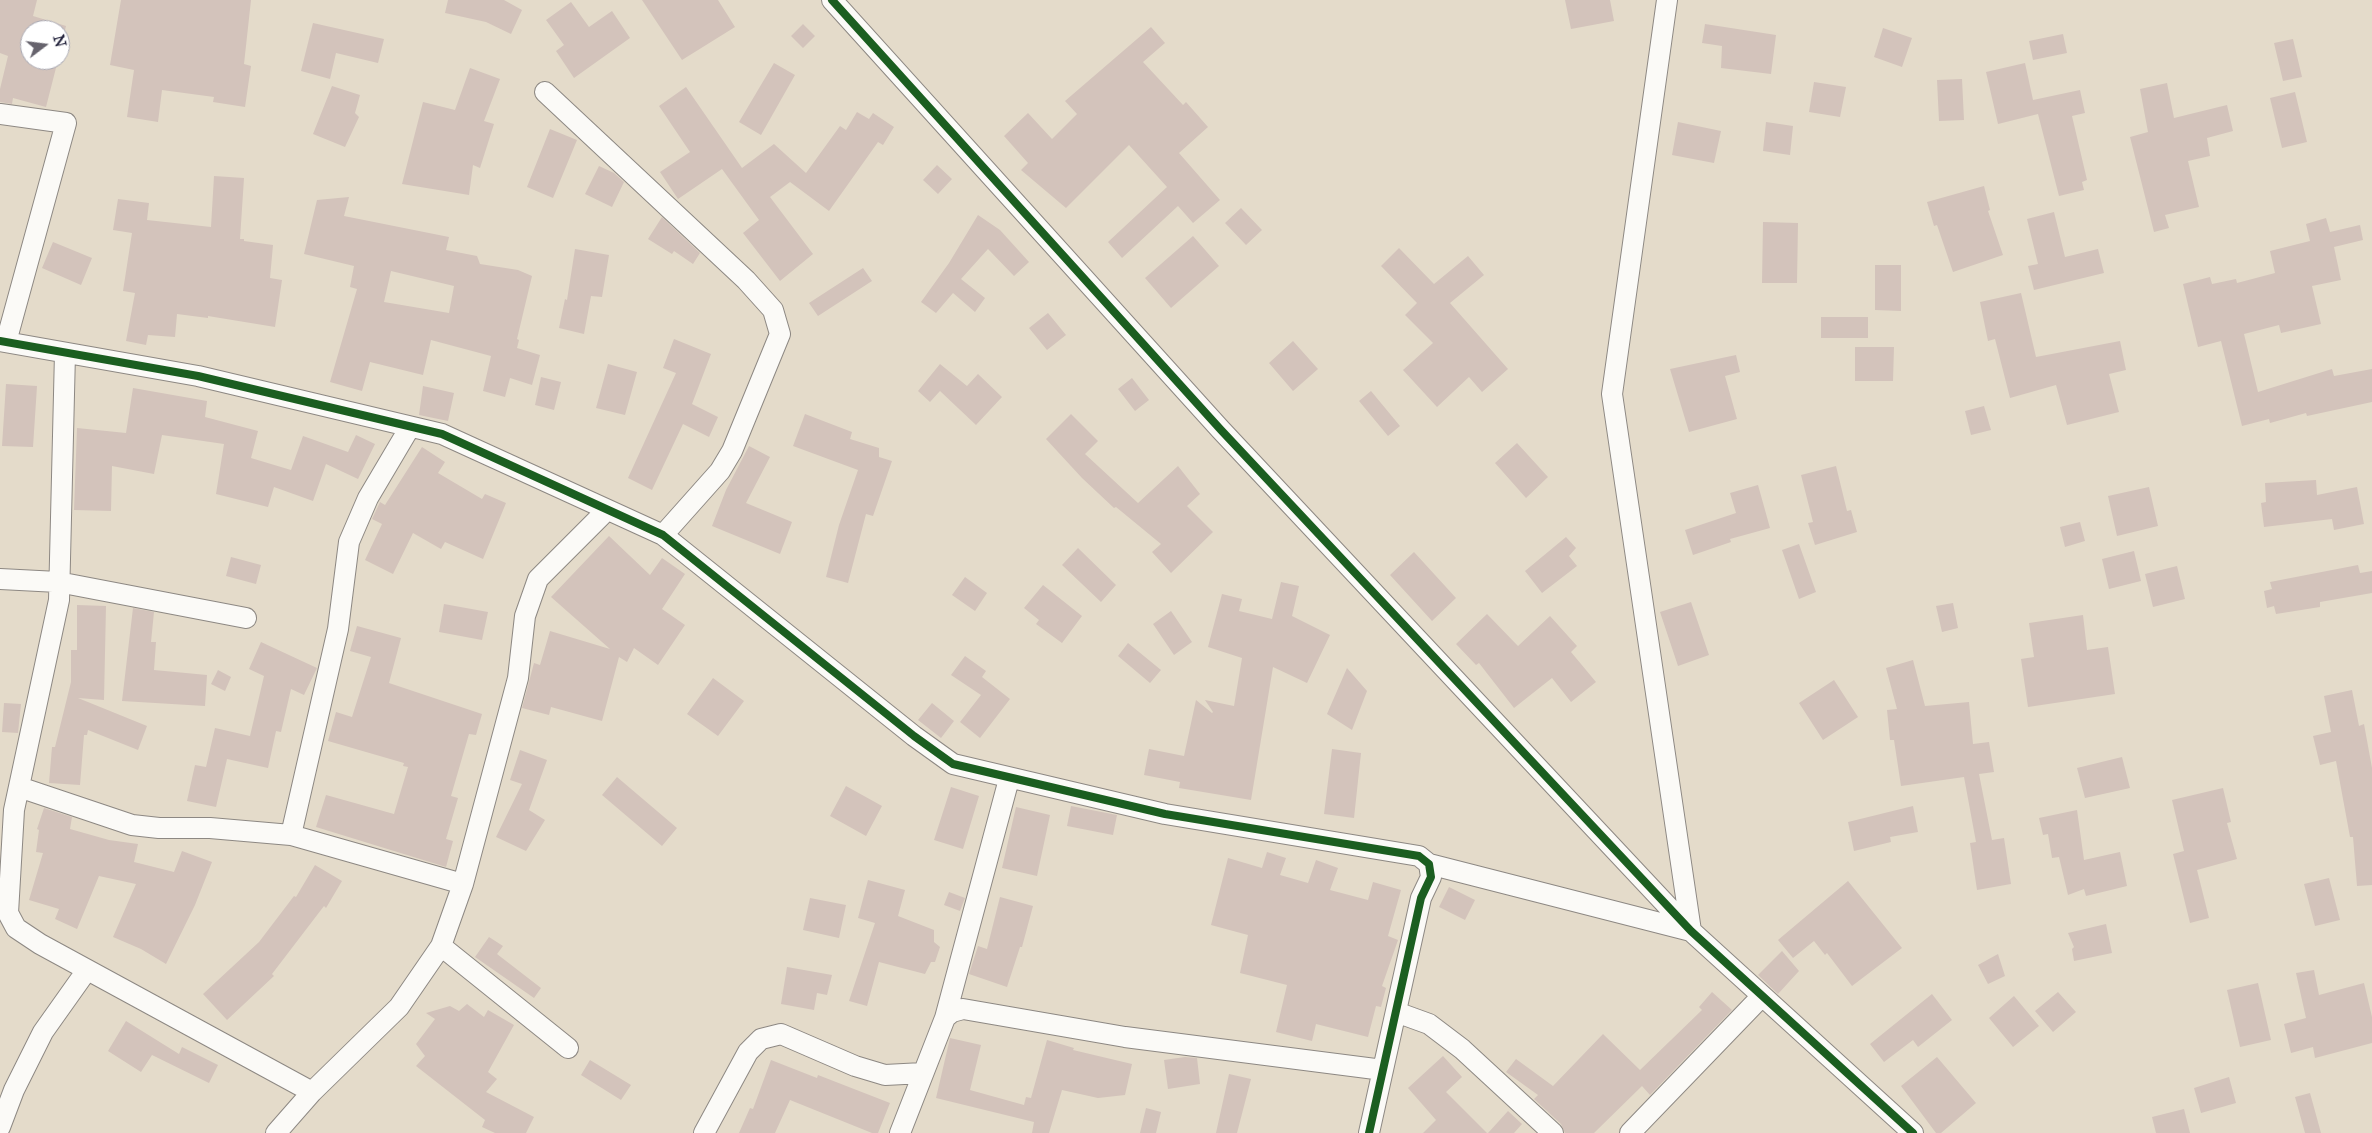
<!DOCTYPE html>
<style>
body{margin:0}
#map{position:relative;width:2372px;height:1133px;overflow:hidden;background:#e4dbca;font-family:"IM FELL Great Primer",serif}
canvas{display:block}
.north{position:absolute;left:20px;top:20px;width:50px;height:50px;box-sizing:border-box;background:#fff;border:1px solid #a7a7b1;border-radius:50%;rotate:75deg;font-size:14px;font-weight:700;line-height:20px;text-align:center;color:#22223b}
.north::after{content:'';display:block;margin:auto;width:18px;height:22px;background:#66636d;clip-path:polygon(50% 0,100% 100%,50% 72%,0 100%)}
</style>
<div id="map">
<canvas width="2372" height="1133"></canvas>
<div class="north">N</div>
</div>
<script>
const c = document.querySelector('canvas').getContext('2d');
c.lineJoin = 'round';
function paint(path, color) {
  c.fillStyle = color;
  c.fill(path, 'evenodd');
}
function toPath(rows) {
  const path = new Path2D();
  for (const r of rows) {
    path.moveTo(r[0], r[1]);
    for (let i = 2; i < r.length; i += 2) path.lineTo(r[i], r[i + 1]);
  }
  return path;
}
function trace(path, color, width, dash) {
  c.strokeStyle = color;
  c.lineWidth = width;
  c.lineCap = dash ? 'butt' : 'round';
  c.setLineDash(dash || []);
  c.stroke(path);
}
const building = toPath([
 [0,0,37,0,33,16,66,26,65,30,30,30,30,60,58,60,46,107,13,98,12,104,0,102,0,89,8,56,0,53],
 [121,0,251,0,244,64,251,66,245,107,213,102,214,97,162,90,158,122,127,117,134,70,110,65],
 [448,0,504,0,522,10,511,34,486,22,445,13],
 [642,0,718,0,735,27,682,60],
 [1565,0,1610,0,1614,21,1571,29],
 [571,2,589,27,612,11,630,38,574,78,556,51,564,45,546,20],
 [313,23,384,39,378,63,336,53,330,79,301,71],
 [803,24,815,36,803,48,791,36],
 [1705,24,1776,35,1771,74,1721,68,1722,46,1702,43],
 [1151,27,1165,43,1143,62,1183,105,1186,102,1208,127,1179,153,1220,200,1193,223,1178,206,1122,258,1108,242,1167,187,1129,145,1066,208,1021,170,1028,163,1004,136,1028,113,1052,139,1077,114,1065,101],
 [1883,28,1912,38,1902,67,1874,57],
 [2063,34,2067,53,2033,60,2029,41],
 [2293,39,2302,77,2283,81,2274,43],
 [774,63,795,75,761,135,739,122],
 [2025,63,2033,100,2080,90,2085,113,2072,116,2087,180,2082,182,2084,190,2059,196,2038,114,1998,124,1986,72],
 [470,68,500,79,484,121,494,124,480,168,473,165,469,195,402,184,423,102,455,110],
 [1962,79,1964,120,1939,121,1937,80],
 [1814,82,1846,87,1840,117,1809,112],
 [2167,83,2174,118,2227,105,2233,131,2207,138,2210,156,2188,161,2199,207,2165,215,2169,228,2154,232,2130,137,2148,132,2140,89],
 [332,86,360,95,355,113,359,117,345,147,313,134],
 [686,87,742,168,774,144,806,173,840,126,846,130,857,112,869,119,873,113,894,127,883,145,878,142,829,211,790,182,770,197,813,254,780,281,743,233,759,220,722,169,678,199,660,172,690,152,659,106],
 [2295,92,2307,142,2282,148,2270,98],
 [1678,122,1721,131,1714,163,1672,155],
 [1766,122,1793,126,1790,155,1763,151],
 [550,129,577,140,553,198,527,187],
 [937,165,952,179,938,194,923,180],
 [599,166,614,173,624,182,612,207,585,194],
 [214,176,244,178,240,239,244,239,244,241,273,245,270,278,282,280,275,327,208,316,208,318,177,314,175,337,148,335,146,345,126,341,135,293,123,291,132,233,113,230,118,199,149,203,147,220,211,227],
 [1984,186,1990,210,1988,211,2003,255,1953,272,1937,225,1934,226,1927,202],
 [349,197,344,216,449,237,446,250,477,256,480,264,518,270,532,276,517,339,519,340,517,348,540,355,532,385,510,378,505,397,483,391,491,356,431,340,423,375,370,362,362,391,330,382,357,289,350,287,354,266,304,254,317,200],
 [391,271,454,286,449,313,384,302],
 [1241,208,1262,230,1246,245,1225,223],
 [2054,212,2065,257,2098,249,2104,273,2034,290,2028,266,2038,264,2027,219],
 [978,215,1000,230,1029,262,1014,276,988,249,961,279,985,298,975,312,953,293,936,313,921,302,949,263],
 [662,217,700,253,693,264,674,251,672,254,648,239],
 [2326,218,2330,232,2360,225,2363,240,2334,247,2341,280,2312,286,2321,324,2281,333,2279,325,2244,334,2258,392,2332,369,2334,376,2372,369,2372,402,2307,416,2306,413,2270,423,2269,419,2242,426,2221,341,2198,347,2183,284,2210,277,2212,284,2236,279,2237,283,2275,273,2270,251,2310,241,2306,224],
 [1763,222,1798,223,1797,283,1762,283],
 [1193,236,1219,266,1171,308,1145,278],
 [53,242,92,258,81,285,42,268],
 [1399,248,1434,284,1468,256,1484,275,1450,303,1508,369,1482,392,1469,377,1437,407,1403,370,1433,343,1405,315,1417,303,1381,266],
 [575,249,609,255,602,297,591,296,584,334,559,328,565,299,567,300],
 [1875,265,1901,265,1901,311,1875,310],
 [863,268,872,281,818,316,809,303],
 [2021,293,2036,357,2120,341,2126,370,2109,374,2119,412,2067,425,2056,385,2010,398,1995,339,1988,341,1980,302],
 [1048,313,1066,335,1047,350,1029,328],
 [1821,317,1868,317,1868,338,1821,338],
 [674,339,711,354,692,404,718,417,709,437,683,424,652,490,628,478,676,373,663,368],
 [1293,341,1318,369,1293,391,1269,363],
 [1855,347,1894,347,1893,381,1855,381],
 [1736,355,1740,372,1725,376,1737,419,1689,432,1670,369],
 [608,364,637,372,625,415,596,408],
 [940,364,967,386,978,374,1002,397,976,425,940,391,930,402,918,391],
 [541,377,561,382,554,410,535,405],
 [1132,378,1149,400,1135,411,1118,389],
 [6,384,37,386,33,447,2,446],
 [423,386,454,393,448,421,419,415],
 [133,388,207,401,205,417,258,431,251,458,291,470,303,436,348,452,356,435,375,444,358,479,326,464,313,501,274,487,268,507,216,494,224,444,162,435,154,474,112,466,111,511,74,510,77,428,126,433],
 [1371,391,1400,426,1388,436,1359,401],
 [1984,406,1991,430,1971,435,1965,411],
 [805,414,852,432,850,439,879,448,879,457,892,461,873,516,866,514,848,583,826,577,839,525,858,470,793,446],
 [1071,414,1098,441,1085,454,1138,503,1178,466,1200,494,1187,506,1213,532,1171,573,1152,552,1161,544,1116,507,1114,508,1082,478,1046,439],
 [1517,443,1548,477,1526,498,1495,463],
 [749,446,770,457,746,503,792,522,780,554,712,526,726,490],
 [422,447,445,462,438,473,482,499,485,494,506,503,483,559,445,542,441,549,413,533,393,574,365,560,382,524,372,519,380,502,385,505],
 [1836,466,1847,511,1851,510,1857,532,1815,545,1808,523,1813,522,1801,475],
 [2316,480,2317,495,2357,487,2364,524,2334,530,2332,519,2264,527,2261,503,2266,502,2265,483],
 [1758,485,1770,528,1730,539,1731,542,1693,555,1685,530,1736,513,1730,493],
 [2149,487,2158,526,2117,536,2108,496],
 [2080,522,2085,541,2065,547,2060,527],
 [609,536,650,575,662,558,685,574,662,609,685,625,658,665,634,648,627,662,619,657,602,721,551,707,549,715,522,708,534,663,540,665,550,631,610,649,551,597],
 [1566,537,1576,548,1569,556,1577,566,1542,593,1525,571],
 [1799,544,1816,592,1799,599,1782,550],
 [1078,548,1116,585,1101,602,1062,565],
 [2134,551,2141,581,2109,589,2102,559],
 [1414,552,1456,598,1432,621,1390,575],
 [231,557,261,565,256,584,226,576],
 [2358,565,2360,573,2372,571,2372,593,2320,602,2320,607,2276,614,2274,606,2267,608,2264,591,2272,589,2270,582],
 [2177,566,2185,599,2153,607,2145,574],
 [965,577,987,593,975,611,952,595],
 [1281,582,1299,586,1292,616,1330,635,1307,683,1273,667,1251,800,1179,788,1180,782,1144,775,1149,749,1184,756,1196,700,1212,713,1213,712,1205,700,1234,706,1242,658,1208,647,1222,594,1242,599,1239,611,1272,619],
 [1043,585,1082,616,1062,643,1036,624,1039,620,1024,608],
 [1691,602,1709,655,1678,666,1660,612],
 [1953,603,1958,628,1942,632,1936,606],
 [444,604,488,612,482,640,439,632],
 [77,605,106,606,104,700,78,698,147,726,138,750,88,730,87,735,84,735,80,785,49,783,52,747,55,747,71,682,71,650,77,650],
 [133,608,154,612,151,642,156,642,154,670,207,675,205,706,122,701],
 [1171,611,1192,642,1174,655,1153,624],
 [1487,614,1518,646,1550,616,1577,646,1571,652,1596,682,1571,702,1552,678,1514,708,1479,663,1476,665,1456,644],
 [2083,615,2087,650,2108,647,2115,694,2028,707,2021,659,2034,657,2029,623],
 [357,626,401,638,389,683,482,714,476,735,469,734,451,796,458,798,446,839,453,841,446,867,316,827,326,795,394,814,408,767,403,766,404,763,328,741,336,712,352,717,371,657,350,651],
 [261,642,317,668,304,695,291,689,281,732,276,731,268,768,227,759,216,807,187,801,195,765,206,767,215,728,250,736,264,676,249,669],
 [1128,643,1161,670,1150,683,1118,656],
 [965,656,986,671,982,677,1010,699,980,738,960,722,981,695,951,675],
 [1913,660,1925,706,1969,702,1973,744,1989,742,1994,772,1979,774,1992,840,2004,838,2011,884,1977,890,1970,843,1976,842,1964,777,1901,786,1894,740,1890,740,1887,710,1897,709,1886,668],
 [1347,668,1367,691,1352,730,1327,714],
 [218,670,231,677,225,691,211,684],
 [713,678,744,701,718,736,687,714],
 [1834,680,1858,717,1823,740,1799,703],
 [2352,690,2359,726,2364,724,2372,768,2372,885,2357,886,2353,837,2350,837,2336,761,2320,765,2313,736,2331,732,2324,696],
 [4,703,21,704,18,733,2,732],
 [932,703,954,721,941,738,918,720],
 [1332,749,1361,753,1354,818,1324,814],
 [520,750,547,760,529,810,545,820,526,851,496,837,522,784,510,780],
 [2122,757,2130,788,2085,798,2077,768],
 [617,777,677,828,662,846,602,795],
 [846,786,882,806,866,836,830,816],
 [951,787,979,796,963,849,934,840],
 [2223,788,2231,822,2227,823,2237,859,2197,870,2209,918,2190,923,2173,854,2184,851,2172,800],
 [1071,806,1117,815,1113,835,1067,826],
 [1913,806,1918,832,1890,837,1891,842,1854,851,1848,822],
 [1016,807,1050,815,1037,876,1002,868],
 [44,808,72,817,70,829,109,840,138,844,134,862,174,872,182,851,212,862,195,905,166,964,141,949,113,937,136,884,99,876,77,929,55,919,59,909,29,900,43,853,36,852,39,830,37,829],
 [2077,810,2084,860,2120,852,2127,886,2086,896,2084,889,2068,895,2059,857,2052,858,2048,834,2043,835,2039,818],
 [1267,852,1286,858,1280,875,1308,883,1316,860,1338,868,1330,890,1368,900,1373,882,1401,890,1388,936,1398,940,1382,986,1386,988,1381,1007,1376,1006,1368,1037,1316,1024,1312,1041,1276,1032,1287,985,1240,973,1248,935,1211,925,1228,858,1262,868],
 [315,865,342,881,326,908,324,906,272,974,274,976,227,1020,203,994,259,942,294,896,296,897],
 [2329,878,2340,920,2315,926,2304,884],
 [868,880,905,890,898,916,934,930,934,942,940,947,935,962,931,962,925,974,879,962,867,1006,849,1001,875,923,858,918],
 [1848,881,1902,948,1852,986,1827,953,1825,955,1814,941,1793,958,1778,940],
 [1449,887,1475,900,1465,920,1439,907],
 [949,892,965,898,960,911,944,905],
 [1000,897,1033,906,1022,947,1020,947,1007,987,969,974,978,946,987,949],
 [810,898,846,905,839,938,803,930],
 [2106,924,2112,953,2074,961,2072,949,2074,947,2068,933],
 [489,937,503,946,497,954,541,988,534,998,475,957],
 [1782,951,1799,971,1778,994,1758,975],
 [1998,954,2005,976,1988,984,1978,965],
 [787,967,832,975,827,995,817,993,814,1010,781,1004],
 [2314,970,2319,995,2364,983,2372,1017,2372,1043,2315,1058,2313,1047,2291,1053,2284,1024,2306,1018,2296,973],
 [2258,983,2271,1040,2240,1047,2227,990],
 [1712,992,1732,1010,1650,1095,1642,1086,1594,1133,1565,1133,1561,1124,1534,1099,1538,1095,1506,1072,1516,1059,1553,1086,1603,1034,1640,1070,1702,1010,1699,1007],
 [2058,992,2076,1012,2053,1032,2035,1011],
 [1932,994,1952,1020,1918,1047,1913,1040,1884,1062,1870,1044],
 [2014,996,2039,1026,2013,1047,1989,1018],
 [467,1004,484,1017,488,1010,514,1025,488,1072,497,1079,486,1092,534,1117,526,1133,495,1133,482,1127,485,1120,416,1066,425,1056,416,1044,435,1019,426,1013,450,1006,459,1011],
 [126,1021,179,1054,182,1047,218,1065,209,1083,152,1055,141,1072,108,1051],
 [950,1038,981,1045,970,1090,1024,1105,1026,1097,1031,1098,1047,1040,1074,1048,1073,1050,1132,1064,1125,1095,1098,1098,1062,1090,1049,1133,1032,1133,1034,1122,936,1098],
 [1443,1056,1462,1077,1446,1092,1487,1133,1423,1133,1436,1120,1408,1088],
 [1185,1057,1197,1058,1200,1084,1168,1089,1164,1060],
 [1937,1057,1976,1103,1941,1133,1936,1133,1901,1086],
 [590,1060,631,1085,621,1100,581,1075],
 [771,1060,817,1078,818,1075,890,1103,878,1133,872,1133,790,1100,775,1133,739,1133,750,1108,753,1109],
 [1229,1074,1251,1079,1237,1133,1216,1133],
 [2229,1077,2236,1103,2201,1113,2194,1088],
 [2310,1093,2321,1133,2305,1133,2295,1097],
 [1146,1108,1161,1112,1156,1133,1140,1133],
 [2184,1109,2190,1133,2156,1133,2152,1117],
 [1508,1111,1522,1124,1514,1133,1488,1133]
]);
const minor = toPath([
 [832,0,1221,430,1691,931,1913,1133],
 [545,92,746,280,773,310,780,334,732,451,720,471,663,535],
 [0,114,66,123,6,342],
 [0,341,198,376,442,434,663,535,914,736,953,764,1165,814,1419,856,1429,864,1431,877,1421,898,1369,1133],
 [65,353,59,600,14,810,8,913,16,928,40,944,312,1092],
 [0,579,58,582,246,618],
 [19,787,132,825,159,828,210,828,291,835,463,884],
 [291,835,338,629,349,542,368,498,410,427],
 [1429,864,1691,931,1612,394,1667,0],
 [441,946,568,1048],
 [1396,1012,1429,1024,1462,1049,1553,1133],
 [945,1018,1009,779],
 [0,1127,14,1090,43,1032,87,970],
 [276,1133,312,1092,399,1007,441,946,463,884,518,678,525,616,538,579,607,510],
 [704,1133,748,1052,761,1039,781,1034,855,1066,885,1075,923,1073],
 [900,1133,945,1018,952,1012,963,1009,1125,1037,1383,1070],
 [1630,1133,1762,996]
]);
const cycleway = toPath([
 [832,0,1221,430,1691,931,1913,1133],
 [0,341,198,376,442,434,663,535,914,736,953,764,1165,814,1419,856,1429,864,1431,877,1421,898,1369,1133]
]);
paint(building, '#d3c3bb');
trace(minor, '#8d8883', 22);
trace(minor, '#fbfaf7', 20);
trace(cycleway, '#1b5e20', 8);
</script>
